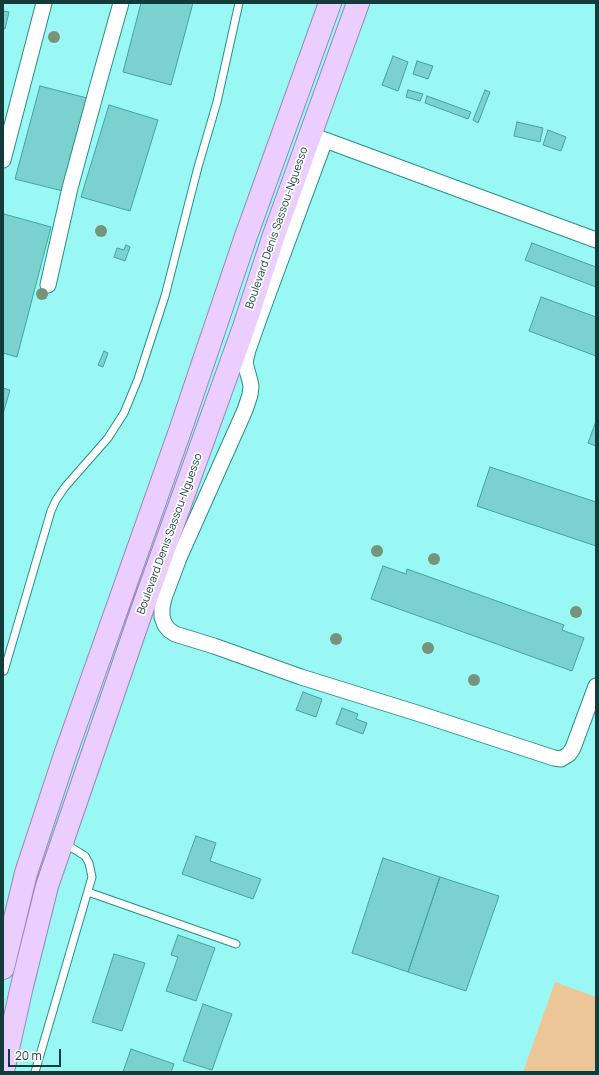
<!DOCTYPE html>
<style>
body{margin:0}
#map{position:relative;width:599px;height:1075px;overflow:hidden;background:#99f8f4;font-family:Manrope,sans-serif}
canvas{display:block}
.frame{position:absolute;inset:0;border:4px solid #123b3a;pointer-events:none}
.scale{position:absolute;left:8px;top:1049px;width:53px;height:18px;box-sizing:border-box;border:2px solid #123b3a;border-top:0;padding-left:5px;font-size:12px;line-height:14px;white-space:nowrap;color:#123b3a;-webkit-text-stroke:3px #fff;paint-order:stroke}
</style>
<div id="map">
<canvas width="599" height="1075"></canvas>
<div class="frame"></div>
<div class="scale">20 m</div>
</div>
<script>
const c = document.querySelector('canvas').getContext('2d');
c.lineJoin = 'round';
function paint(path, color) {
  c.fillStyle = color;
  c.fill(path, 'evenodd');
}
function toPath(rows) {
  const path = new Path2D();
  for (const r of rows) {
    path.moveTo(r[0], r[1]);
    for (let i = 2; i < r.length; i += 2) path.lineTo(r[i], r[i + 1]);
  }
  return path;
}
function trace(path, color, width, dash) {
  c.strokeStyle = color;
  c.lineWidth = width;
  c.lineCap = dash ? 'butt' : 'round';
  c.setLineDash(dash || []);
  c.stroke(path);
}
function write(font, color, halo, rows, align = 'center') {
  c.font = font + ' Manrope,sans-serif';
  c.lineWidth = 3.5;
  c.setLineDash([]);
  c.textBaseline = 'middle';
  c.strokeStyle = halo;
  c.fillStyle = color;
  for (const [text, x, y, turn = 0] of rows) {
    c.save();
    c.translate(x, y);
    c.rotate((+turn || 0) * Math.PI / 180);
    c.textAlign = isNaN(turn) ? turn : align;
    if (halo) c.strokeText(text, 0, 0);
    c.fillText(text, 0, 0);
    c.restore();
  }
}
const green = toPath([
 [555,982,596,997,596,1072,523,1072]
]);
const building = toPath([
 [141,3,193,3,171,85,123,72,141,3],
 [3,11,9,12,5,29,3,28,3,11],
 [393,56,408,62,398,91,382,85,393,56],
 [417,61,433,66,428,79,413,74,417,61],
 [40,86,87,98,63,191,15,179,40,86],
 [408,90,423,94,420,101,406,97,408,90],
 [485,90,490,92,478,123,473,120,485,90],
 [427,96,471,112,468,119,425,103,427,96],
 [109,105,158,120,130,211,81,197,109,105],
 [517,122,543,128,540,142,514,136,517,122],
 [548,130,566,137,561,151,543,145,548,130],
 [4,214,51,227,17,357,3,353,3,218,4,214],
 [532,243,596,267,596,287,525,260,532,243],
 [126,245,130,247,125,261,114,257,117,248,124,250,126,245],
 [541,297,596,317,596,356,529,331,541,297],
 [104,351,108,353,103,367,98,365,104,351],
 [3,388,10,390,3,414,3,388],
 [596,421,596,446,588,443,596,421],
 [490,467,596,502,596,546,477,506,490,467],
 [383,566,406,574,407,569,564,625,562,630,584,638,572,671,371,599,383,566],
 [303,692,322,699,316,717,296,710,303,692],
 [342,708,358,714,356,719,367,723,363,734,336,724,342,708],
 [196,836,216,843,210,861,261,879,253,899,182,874,196,836],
 [383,858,440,877,408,972,352,953,383,858],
 [440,877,499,896,466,991,408,972,440,877],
 [178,935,215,948,196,1001,166,991,178,957,171,955,178,935],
 [114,954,145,963,122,1031,92,1022,114,954],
 [203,1004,232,1014,212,1070,183,1061,203,1004],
 [131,1049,174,1064,171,1072,123,1072,131,1049]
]);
const service = toPath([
 [4,671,51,511,56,500,65,487,108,438,124,413,138,379,165,296,198,167,217,102,239,3],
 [88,892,236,944],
 [35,1072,92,877,89,863,85,856,64,843]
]);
const minor = toPath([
 [310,136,325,140,596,240],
 [3,160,44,3],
 [48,285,70,188,98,85,121,3],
 [233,358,245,363,250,381,251,386,250,395,245,410,179,558,164,598,162,608,162,617,165,625,169,630,175,634,214,646,301,677,420,714,554,758,561,759,569,754,573,748,596,686],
 [245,363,246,358,248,350,260,316,325,140]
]);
const primary = toPath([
 [3,968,26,873,65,755,181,428,245,239,330,3],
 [3,1071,22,986,47,886,142,610,244,327,274,235,358,3]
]);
const trees = [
 [54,37],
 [101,231],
 [42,294],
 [377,551],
 [434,559],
 [576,612],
 [336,639],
 [428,648],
 [474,680]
];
const streetNames = [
 ["Boulevard Denis Sassou-Nguesso",277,228,-71],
 ["Boulevard Denis Sassou-Nguesso",170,534,-70]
];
paint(green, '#edc697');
paint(building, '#7bd1cd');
trace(building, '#42a3a0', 1);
trace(service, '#288e8b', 9);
trace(minor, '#288e8b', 17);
trace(primary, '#9786b9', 24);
trace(service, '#fff', 7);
trace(minor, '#fff', 15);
trace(primary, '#eccefe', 22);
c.fillStyle = '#78937b';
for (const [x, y] of trees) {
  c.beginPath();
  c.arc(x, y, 6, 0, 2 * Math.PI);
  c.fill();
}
write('11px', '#123b3a', '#fff', streetNames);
</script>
